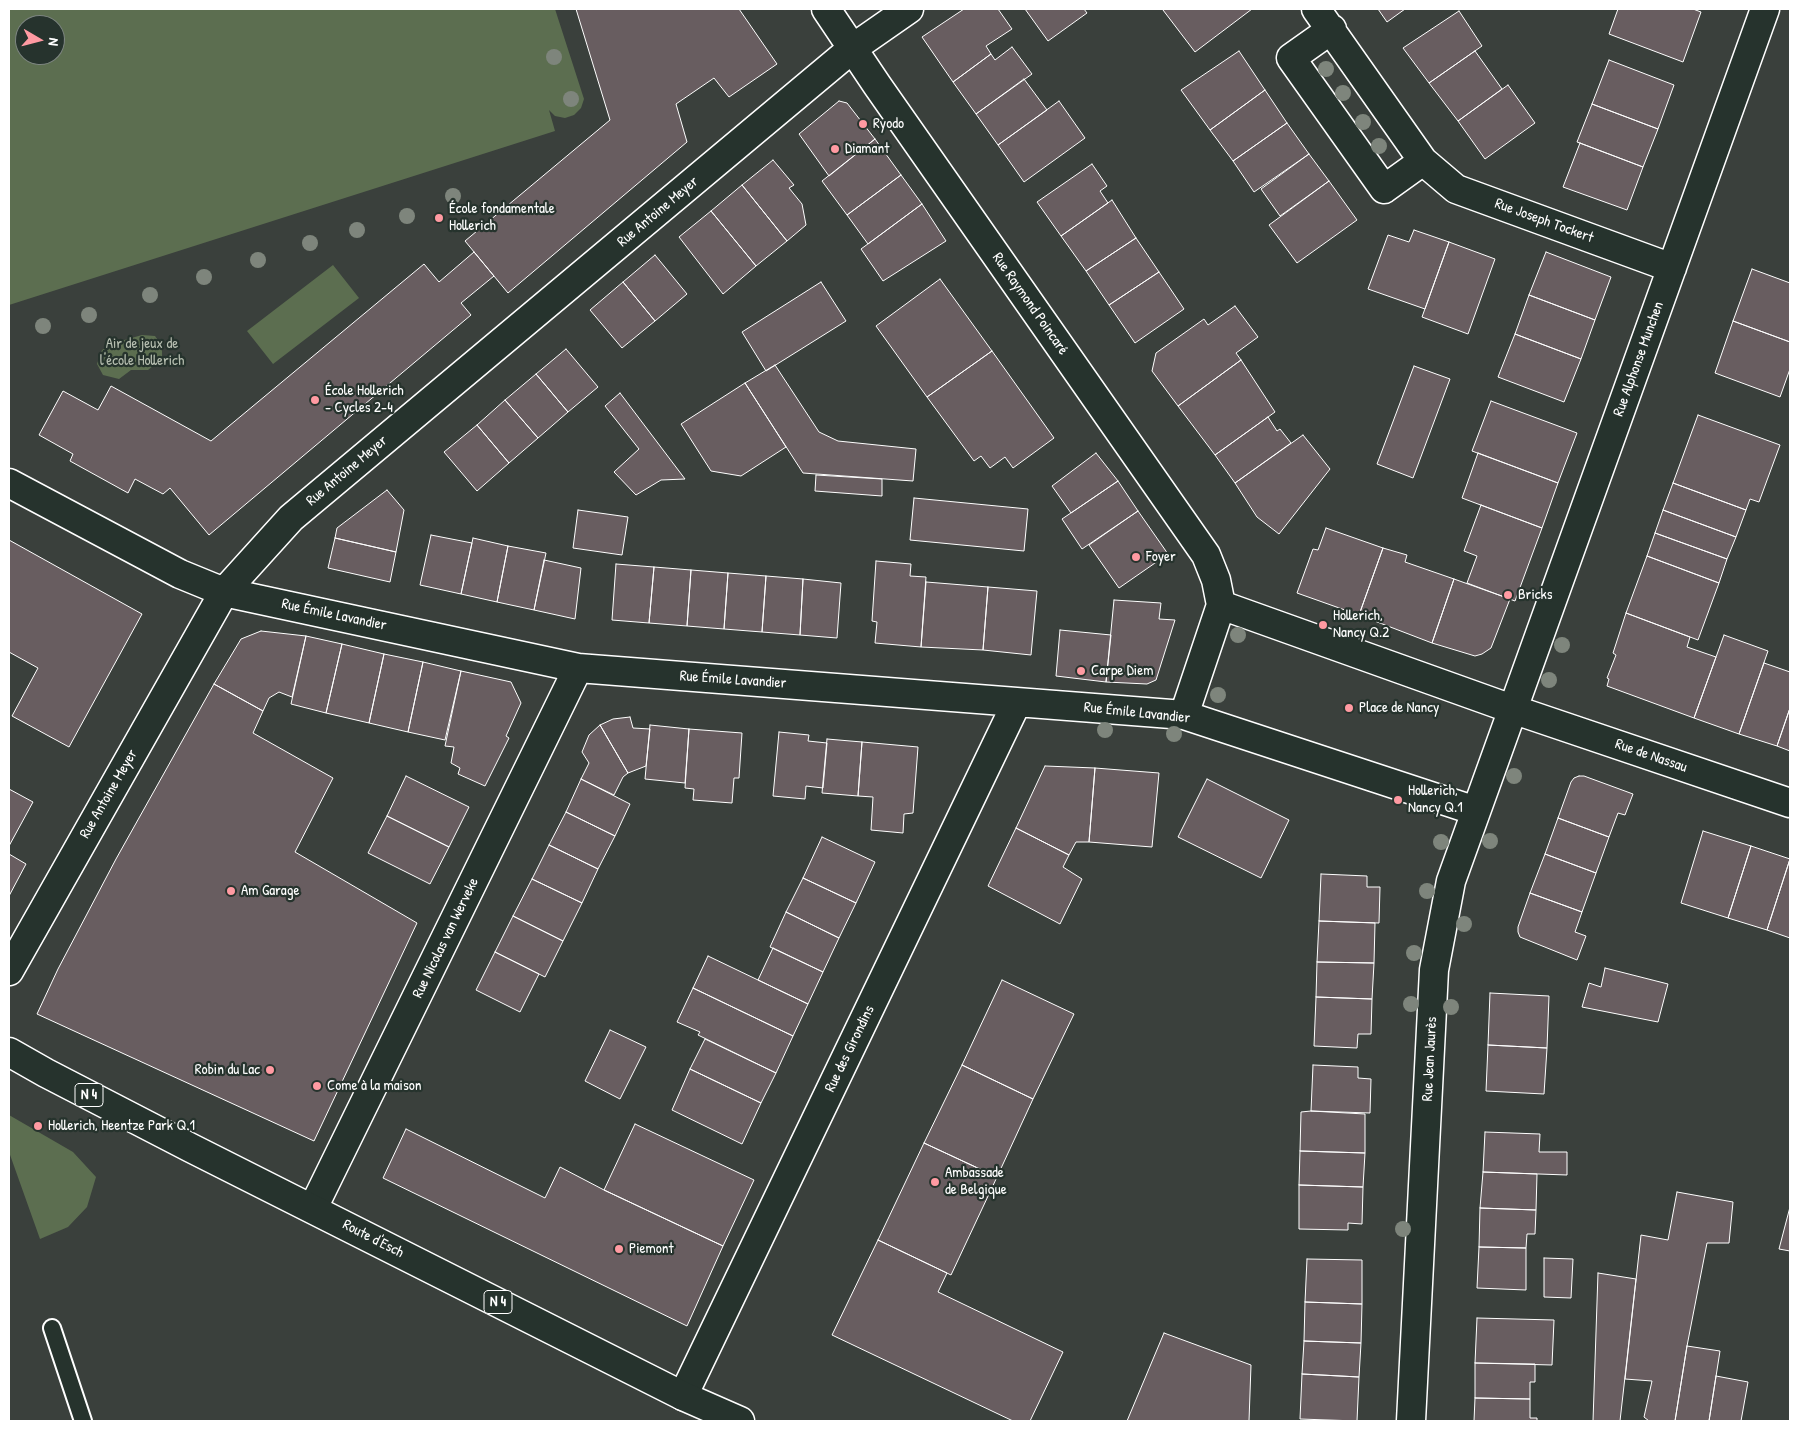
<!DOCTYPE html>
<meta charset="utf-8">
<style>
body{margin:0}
#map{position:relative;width:1799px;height:1430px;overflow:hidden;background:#3a403c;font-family:"Patrick Hand",sans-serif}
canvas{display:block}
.frame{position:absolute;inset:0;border:10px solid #fff;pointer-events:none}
.north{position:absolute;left:15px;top:15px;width:50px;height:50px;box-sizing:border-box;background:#26332d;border:1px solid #7d8581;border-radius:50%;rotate:98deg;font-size:14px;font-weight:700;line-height:20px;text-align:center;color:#fff}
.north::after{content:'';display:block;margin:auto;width:18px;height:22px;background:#ff9aa2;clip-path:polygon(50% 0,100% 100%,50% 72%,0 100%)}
</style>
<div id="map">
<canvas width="1799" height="1430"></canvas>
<div class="frame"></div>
<div class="north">N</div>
</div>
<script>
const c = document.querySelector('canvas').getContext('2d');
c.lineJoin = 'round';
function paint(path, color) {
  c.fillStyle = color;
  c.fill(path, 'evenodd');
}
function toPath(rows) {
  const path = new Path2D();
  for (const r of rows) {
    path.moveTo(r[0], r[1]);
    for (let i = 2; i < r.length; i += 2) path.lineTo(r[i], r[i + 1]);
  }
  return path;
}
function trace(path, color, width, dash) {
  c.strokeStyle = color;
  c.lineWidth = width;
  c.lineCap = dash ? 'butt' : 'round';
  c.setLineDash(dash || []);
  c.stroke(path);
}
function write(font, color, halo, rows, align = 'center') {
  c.font = font + ' "Patrick Hand",sans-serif';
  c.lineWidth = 4.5;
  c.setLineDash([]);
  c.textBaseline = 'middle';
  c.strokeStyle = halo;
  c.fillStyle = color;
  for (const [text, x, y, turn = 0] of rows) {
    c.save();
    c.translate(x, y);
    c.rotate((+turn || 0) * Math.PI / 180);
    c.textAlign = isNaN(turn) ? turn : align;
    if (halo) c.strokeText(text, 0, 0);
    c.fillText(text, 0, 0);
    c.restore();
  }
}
const green = toPath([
 [9,9,555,9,584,99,581,108,574,115,565,118,555,116,549,110,555,131,9,305],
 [25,25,55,25,55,55,25,55],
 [333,265,359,298,273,364,247,331],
 [142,335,155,336,162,346,162,356,158,362,148,370,131,370,119,379,103,375,97,364,102,350,114,343],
 [9,1115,73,1152,96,1177,87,1207,68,1227,40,1239,9,1152]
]);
const building = toPath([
 [576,9,739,9,777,64,729,97,714,78,676,104,687,142,508,293,465,241,610,120,576,9],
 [964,9,998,9,1012,29,986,46,991,54,953,82,922,37,964,9],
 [1025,9,1084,9,1087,13,1048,41,1025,9],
 [1165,9,1252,9,1195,52,1163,10,1165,9],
 [1378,9,1405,9,1387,22,1378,9],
 [1618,9,1693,9,1701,12,1683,62,1609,34,1618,9],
 [1459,11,1482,46,1429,83,1403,48,1459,11],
 [1012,47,1032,74,976,114,953,82,991,54,995,60,1012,47],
 [1239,51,1265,90,1210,130,1181,90,1239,51],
 [1475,51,1502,89,1458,121,1429,83,1475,51],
 [1609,60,1674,85,1658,129,1592,104,1609,60],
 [1024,79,1047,110,998,145,976,114,1024,79],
 [1508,85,1535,123,1485,159,1458,121,1508,85],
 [1265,90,1287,123,1233,161,1210,130,1265,90],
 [839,101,847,103,875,139,829,176,799,134,839,101],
 [1059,101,1085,138,1024,182,998,145,1059,101],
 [1592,104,1658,129,1643,167,1577,142,1592,104],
 [1287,123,1309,154,1254,192,1233,161,1287,123],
 [875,139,901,175,847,215,822,181,875,139],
 [1580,143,1643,167,1627,210,1563,187,1580,143],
 [1309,154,1329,181,1280,216,1261,189,1309,154],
 [773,160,794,185,789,188,802,204,806,225,787,241,742,185,773,160],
 [1092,164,1107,186,1100,191,1108,203,1061,236,1037,202,1092,164],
 [901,175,922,204,868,244,847,215,901,175],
 [1329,181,1357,220,1297,263,1269,225,1329,181],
 [742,185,787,241,756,266,711,211,742,185],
 [1112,200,1136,238,1086,271,1061,236,1112,200],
 [922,204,946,241,883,281,861,249,922,204],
 [711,211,756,266,723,294,679,237,711,211],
 [1414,230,1449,242,1425,309,1368,289,1388,235,1409,242,1414,230],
 [1136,238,1159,272,1109,305,1086,271,1136,238],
 [1449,242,1495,259,1468,334,1422,317,1449,242],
 [474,252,494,276,461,303,471,315,209,535,170,488,163,494,135,479,128,493,70,461,73,454,39,435,63,391,98,410,111,386,211,441,424,264,439,282,474,252],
 [1546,252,1611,277,1595,320,1529,295,1546,252],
 [655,255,687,294,655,321,623,282,655,255],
 [1752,269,1790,283,1790,342,1733,321,1752,269],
 [1159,272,1184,309,1135,343,1109,305,1159,272],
 [940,279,992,351,927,397,876,326,940,279],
 [623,282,655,321,622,348,590,310,623,282],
 [821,282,846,321,766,371,742,332,821,282],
 [1529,295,1595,320,1581,359,1515,334,1529,295],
 [1235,306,1258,337,1236,353,1241,360,1178,406,1152,371,1156,353,1204,319,1208,325,1235,306],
 [1733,321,1790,342,1790,369,1780,397,1715,373,1733,321],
 [1515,334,1581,359,1564,402,1498,377,1515,334],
 [566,349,598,387,568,412,536,374,566,349],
 [992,351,1054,438,1013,468,1005,457,990,468,981,456,974,461,927,397,992,351],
 [1241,360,1275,412,1215,455,1178,406,1241,360],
 [775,365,819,432,838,441,916,449,913,481,803,473,745,383,775,365],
 [1414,366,1450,379,1413,478,1377,464,1414,366],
 [536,374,568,412,538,438,505,400,536,374],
 [745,383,786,447,741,476,711,471,681,424,745,383],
 [620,393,685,479,661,480,636,495,614,472,639,449,605,406,620,393],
 [505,400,538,438,509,463,477,425,505,400],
 [1491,401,1577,433,1558,483,1472,451,1491,401],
 [1698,415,1780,445,1759,502,1750,499,1746,510,1673,483,1698,415],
 [1268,417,1277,431,1280,429,1291,443,1235,483,1215,455,1268,417],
 [477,425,509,463,477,491,444,452,477,425],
 [1303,435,1330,469,1279,534,1257,517,1235,483,1303,435],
 [1096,453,1118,481,1071,513,1052,486,1096,453],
 [1478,453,1558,483,1542,528,1462,498,1478,453],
 [816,475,882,479,882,496,815,491,816,475],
 [1118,481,1138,511,1082,549,1062,519,1118,481],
 [1673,483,1746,510,1736,537,1663,510,1673,483],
 [387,490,404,510,396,552,335,538,337,528,387,490],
 [914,498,1028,509,1024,551,910,540,914,498],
 [1481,505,1542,528,1515,601,1467,583,1477,556,1464,551,1481,505],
 [578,510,628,517,622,555,573,548,578,510],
 [1663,510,1736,537,1727,559,1655,533,1663,510],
 [1138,511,1168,554,1119,588,1089,545,1138,511],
 [1326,528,1383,548,1359,615,1297,593,1313,549,1318,550,1326,528],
 [1655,533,1727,559,1719,583,1647,556,1655,533],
 [431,535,472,543,461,594,420,585,431,535],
 [335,538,396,552,390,582,328,568,335,538],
 [473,538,508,546,497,602,461,594,473,538],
 [9,540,142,614,69,747,12,716,38,668,9,652,9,540],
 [508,546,546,553,534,610,497,602,508,546],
 [1383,548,1407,555,1405,562,1454,579,1432,643,1359,615,1383,548],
 [1647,556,1719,583,1698,640,1626,613,1647,556],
 [544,560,581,568,575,619,534,610,544,560],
 [876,561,911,564,910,576,926,577,921,647,875,643,877,622,872,621,876,561],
 [616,564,654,567,649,623,612,620,616,564],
 [654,567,691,570,687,626,649,623,654,567],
 [691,570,728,573,724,629,687,626,691,570],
 [728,573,766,576,762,632,724,629,728,573],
 [766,576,803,579,800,635,762,632,766,576],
 [803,579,841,583,837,638,800,635,803,579],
 [1454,579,1510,599,1491,648,1482,654,1475,656,1432,643,1454,579],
 [926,582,988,587,983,650,921,647,926,582],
 [988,587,1037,591,1031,655,983,650,988,587],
 [1114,600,1161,603,1159,619,1175,620,1156,680,1147,684,1106,682,1114,600],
 [1626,613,1690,637,1687,647,1716,657,1694,718,1607,686,1609,679,1607,678,1616,655,1613,653,1626,613],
 [1060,630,1111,635,1106,682,1056,676,1060,630],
 [261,631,306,636,292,697,279,692,269,698,263,711,214,684,241,639,261,631],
 [1724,635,1768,651,1739,734,1694,718,1724,635],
 [306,636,342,644,326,713,291,704,306,636],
 [342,644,384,654,369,723,326,713,342,644],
 [384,654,423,662,408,732,369,723,384,654],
 [423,662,461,671,445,740,408,732,423,662],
 [1764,663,1790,672,1790,708,1777,746,1739,734,1764,663],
 [461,671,511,682,521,703,506,736,509,738,485,786,458,774,460,768,451,763,454,747,445,746,461,671],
 [214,684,263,711,253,733,333,778,295,852,417,923,314,1141,37,1014,58,969,116,859,214,684],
 [1790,708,1790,751,1777,746,1790,708],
 [630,717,633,728,650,729,646,766,628,773,600,725,613,719,630,717],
 [600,725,628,773,623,777,614,795,581,779,589,763,582,752,589,735,600,725],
 [650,725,689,729,685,783,645,779,650,725],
 [689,729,742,733,739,778,734,778,732,803,693,800,694,789,685,788,689,729],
 [779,732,809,735,808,741,827,743,823,788,806,786,805,799,773,796,779,732],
 [827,739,862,742,858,796,822,793,827,739],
 [862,742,918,747,913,813,904,814,903,833,871,830,873,797,858,796,862,742],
 [1045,766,1095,768,1089,842,1076,842,1069,855,1016,828,1045,766],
 [1095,768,1159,773,1152,847,1089,842,1095,768],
 [406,776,469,807,449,847,387,816,406,776],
 [1579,776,1584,776,1633,794,1625,815,1618,813,1609,837,1558,818,1571,782,1574,778,1579,776],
 [581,779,630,804,615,836,566,812,581,779],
 [1207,779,1289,820,1261,878,1178,837,1207,779],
 [9,789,33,802,9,846,9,789],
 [566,812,615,836,598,869,549,845,566,812],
 [387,816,449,847,430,884,368,853,387,816],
 [1558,818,1609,837,1596,873,1545,854,1558,818],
 [1016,828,1069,855,1063,867,1082,879,1060,924,988,886,1016,828],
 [1703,831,1751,846,1728,918,1681,903,1703,831],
 [822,837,875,862,856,903,803,878,822,837],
 [549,845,598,869,582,903,532,879,549,845],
 [1751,846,1790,859,1767,930,1728,918,1751,846],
 [9,854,26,864,9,896,9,854],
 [1545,854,1596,873,1582,912,1530,893,1545,854],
 [1790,859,1790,938,1767,930,1790,859],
 [1321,874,1367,876,1367,887,1380,887,1379,923,1319,921,1321,874],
 [803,878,856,903,839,938,786,912,803,878],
 [532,879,582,903,563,941,513,916,532,879],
 [1530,893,1582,912,1575,932,1586,936,1577,960,1520,937,1518,932,1518,927,1530,893],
 [786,912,839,938,823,972,770,947,786,912],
 [513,916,563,941,545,977,495,952,513,916],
 [1319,921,1375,923,1374,963,1317,962,1319,921],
 [773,948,823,972,808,1004,758,980,773,948],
 [495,952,539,974,520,1012,476,990,495,952],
 [708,956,808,1004,793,1036,693,988,708,956],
 [1317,962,1374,963,1372,999,1316,997,1317,962],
 [1605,968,1668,984,1658,1022,1582,1007,1589,983,1601,987,1605,968],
 [1002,980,1074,1014,1033,1099,962,1065,1002,980],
 [693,988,793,1036,776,1073,698,1035,700,1032,677,1022,693,988],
 [1490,993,1549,996,1547,1048,1488,1045,1490,993],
 [1316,997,1372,999,1371,1034,1358,1034,1357,1048,1314,1046,1316,997],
 [610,1030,646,1047,620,1099,585,1081,610,1030],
 [705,1039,776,1073,761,1103,690,1069,705,1039],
 [1488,1045,1547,1048,1544,1094,1486,1091,1488,1045],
 [962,1065,1033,1099,997,1177,924,1143,962,1065],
 [1313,1065,1358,1067,1358,1078,1371,1079,1370,1113,1311,1111,1313,1065],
 [690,1069,761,1103,742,1144,672,1110,690,1069],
 [1311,1111,1365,1114,1365,1153,1300,1151,1301,1112,1311,1111],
 [635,1124,754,1180,723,1246,604,1190,635,1124],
 [406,1129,545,1198,560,1167,604,1190,723,1246,687,1326,383,1178,406,1129],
 [1485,1132,1540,1134,1539,1152,1567,1152,1567,1175,1483,1172,1485,1132],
 [924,1143,997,1177,951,1275,878,1240,924,1143],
 [1300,1151,1365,1153,1363,1187,1299,1185,1300,1151],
 [1483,1172,1537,1174,1536,1210,1480,1208,1483,1172],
 [1299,1185,1363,1187,1362,1224,1348,1223,1348,1230,1299,1229,1299,1185],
 [1677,1192,1733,1202,1729,1243,1707,1243,1687,1346,1675,1421,1649,1421,1644,1417,1652,1381,1625,1379,1641,1235,1668,1240,1677,1192],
 [1790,1207,1790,1251,1779,1249,1790,1207],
 [1480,1208,1536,1210,1535,1234,1527,1234,1526,1248,1479,1247,1480,1208],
 [878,1240,947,1273,938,1292,1063,1352,1030,1421,1013,1421,832,1335,878,1240],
 [1479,1247,1526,1248,1526,1290,1477,1288,1479,1247],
 [1544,1258,1573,1259,1571,1298,1544,1297,1544,1258],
 [1307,1259,1362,1260,1362,1304,1305,1302,1307,1259],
 [1598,1273,1636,1279,1620,1421,1593,1421,1598,1273],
 [1305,1302,1362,1304,1361,1343,1304,1341,1305,1302],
 [1477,1318,1554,1320,1552,1365,1475,1363,1477,1318],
 [1164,1333,1251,1365,1249,1421,1127,1421,1164,1333],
 [1304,1341,1361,1343,1359,1377,1302,1374,1304,1341],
 [1687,1346,1720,1351,1709,1421,1675,1421,1687,1346],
 [1475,1363,1535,1364,1535,1382,1530,1382,1530,1399,1475,1398,1475,1363],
 [1302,1374,1359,1377,1357,1421,1300,1419,1302,1374],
 [1716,1376,1748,1382,1741,1421,1709,1421,1716,1376],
 [1475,1398,1530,1399,1530,1418,1537,1418,1537,1421,1474,1421,1475,1398]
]);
const lane = toPath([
 [52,1328,83,1421]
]);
const street = toPath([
 [826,9,877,85,1206,555,1216,580,1221,605],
 [1316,9,1423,161,1456,189,1672,268],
 [1332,29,1291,58,1384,189,1423,161],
 [9,483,180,574,224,592,578,668,1184,715,1476,811],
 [1221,605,1512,709,1790,803],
 [1184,715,1221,605],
 [9,971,224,592,291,518,853,48,909,9],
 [313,1208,578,668],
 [683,1396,1017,702],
 [1411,1421,1434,970,1451,881,1765,9]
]);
const primary = toPath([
 [9,1052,46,1073,191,1148,683,1396,740,1421]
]);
const trees = [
 [554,57],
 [1326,69],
 [1343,93],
 [571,99],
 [1363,122],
 [1379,146],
 [453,196],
 [407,216],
 [357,230],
 [310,243],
 [258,260],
 [204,277],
 [150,295],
 [89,315],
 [43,326],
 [1238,635],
 [1562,645],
 [1549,680],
 [1218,695],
 [1105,730],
 [1174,734],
 [1514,776],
 [1490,841],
 [1441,842],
 [1427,891],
 [1464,924],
 [1414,953],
 [1411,1004],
 [1451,1007],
 [1403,1229]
];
const markers = [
 [863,124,5,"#ff9aa2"],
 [835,149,5,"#ff9aa2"],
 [439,218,5,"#ff9aa2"],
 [315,400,5,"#ff9aa2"],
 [1136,557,5,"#ff9aa2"],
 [1508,595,5,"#ff9aa2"],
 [1323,625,5,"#ff9aa2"],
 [1081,671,5,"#ff9aa2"],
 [1349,708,5,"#ff9aa2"],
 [1398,800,5,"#ff9aa2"],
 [231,891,5,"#ff9aa2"],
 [270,1070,5,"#ff9aa2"],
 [317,1086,5,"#ff9aa2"],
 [38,1126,5,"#ff9aa2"],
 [935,1182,5,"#ff9aa2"],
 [619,1249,5,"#ff9aa2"]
];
const shields = [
 [89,1095,28],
 [498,1302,28]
];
const shieldNames = [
 ["N 4",89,1095],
 ["N 4",498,1302]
];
const poiNames = [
 ["Ryodo",873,124],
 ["Diamant",845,149],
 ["École fondamentale",449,209],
 ["Hollerich",449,226],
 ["École Hollerich",325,391],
 ["- Cycles 2-4",325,408],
 ["Foyer",1146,557],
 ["Bricks",1518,595],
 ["Hollerich,",1333,616],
 ["Nancy Q.2",1333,633],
 ["Carpe Diem",1091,671],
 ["Place de Nancy",1359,708],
 ["Hollerich,",1408,791],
 ["Nancy Q.1",1408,808],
 ["Am Garage",241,891],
 ["Robin du Lac",260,1070,"right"],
 ["Come à la maison",327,1086],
 ["Hollerich, Heentze Park Q.1",48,1126],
 ["Ambassade",945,1173],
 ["de Belgique",945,1190],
 ["Piemont",629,1249]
];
const streetNames = [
 ["Rue Antoine Meyer",658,212,-40],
 ["Rue Joseph Tockert",1544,221,20],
 ["Rue Raymond Poincaré",1030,304,55],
 ["Rue Alphonse Munchen",1639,359,-70],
 ["Rue Antoine Meyer",347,471,-40],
 ["Rue Émile Lavandier",334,615,12],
 ["Rue Émile Lavandier",733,680,4],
 ["Rue Émile Lavandier",1137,713,6],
 ["Rue de Nassau",1651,756,19],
 ["Rue Antoine Meyer",109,794,-60],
 ["Rue Nicolas van Werveke",446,938,-64],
 ["Rue des Girondins",850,1049,-64],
 ["Rue Jean Jaurès",1430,1059,-87],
 ["Route d'Esch",373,1239,27]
];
const parkNames = [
 ["Air de jeux de",142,344],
 ["l'école Hollerich",142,361]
];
paint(green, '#5c6e50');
paint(building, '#685d60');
trace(building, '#fff', 1);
trace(lane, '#fff', 20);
trace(street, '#fff', 31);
trace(primary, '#fff', 31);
trace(lane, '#26332d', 16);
trace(street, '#26332d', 28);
trace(primary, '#26332d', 28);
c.fillStyle = '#7e857c';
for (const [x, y] of trees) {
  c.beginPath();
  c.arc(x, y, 8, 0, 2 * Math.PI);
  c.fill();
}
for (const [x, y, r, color] of markers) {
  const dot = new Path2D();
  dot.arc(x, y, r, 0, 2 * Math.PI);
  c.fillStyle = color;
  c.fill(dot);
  trace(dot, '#26332d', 2);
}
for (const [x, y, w] of shields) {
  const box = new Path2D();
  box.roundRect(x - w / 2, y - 11.5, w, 23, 4);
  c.fillStyle = '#26332d';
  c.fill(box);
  trace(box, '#fff', 1);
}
write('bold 14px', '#fff', null, shieldNames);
write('15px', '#fff', '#26332d', poiNames, 'left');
write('15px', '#fff', '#26332d', streetNames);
write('15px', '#b6beb0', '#26332d', parkNames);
</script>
